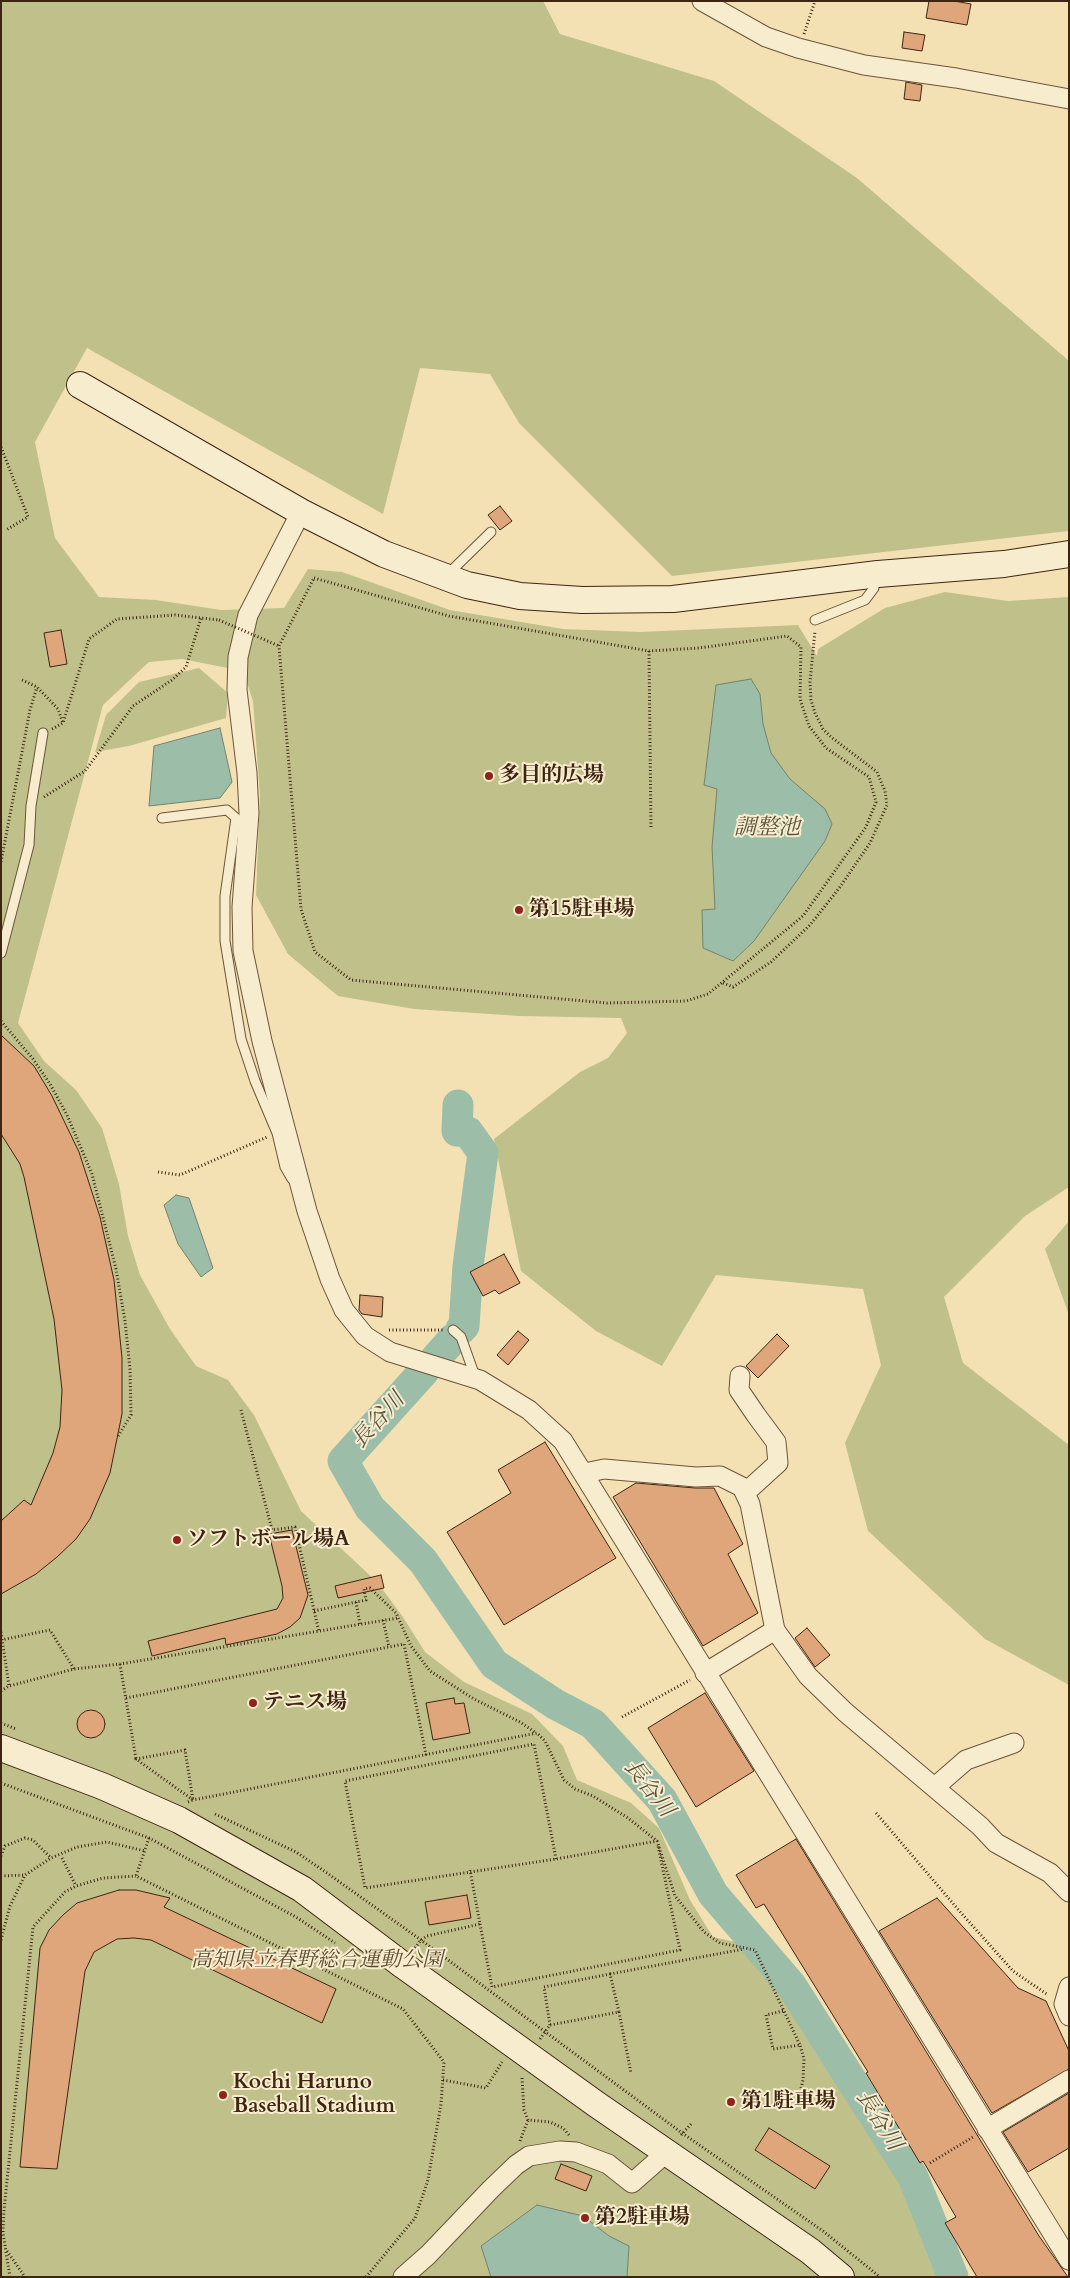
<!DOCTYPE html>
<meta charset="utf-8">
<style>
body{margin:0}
#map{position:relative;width:1070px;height:2278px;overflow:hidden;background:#f3e1b4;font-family:Cardo,serif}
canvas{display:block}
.frame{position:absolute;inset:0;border:2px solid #3e2512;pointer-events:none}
</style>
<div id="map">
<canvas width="1070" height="2278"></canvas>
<div class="frame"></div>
</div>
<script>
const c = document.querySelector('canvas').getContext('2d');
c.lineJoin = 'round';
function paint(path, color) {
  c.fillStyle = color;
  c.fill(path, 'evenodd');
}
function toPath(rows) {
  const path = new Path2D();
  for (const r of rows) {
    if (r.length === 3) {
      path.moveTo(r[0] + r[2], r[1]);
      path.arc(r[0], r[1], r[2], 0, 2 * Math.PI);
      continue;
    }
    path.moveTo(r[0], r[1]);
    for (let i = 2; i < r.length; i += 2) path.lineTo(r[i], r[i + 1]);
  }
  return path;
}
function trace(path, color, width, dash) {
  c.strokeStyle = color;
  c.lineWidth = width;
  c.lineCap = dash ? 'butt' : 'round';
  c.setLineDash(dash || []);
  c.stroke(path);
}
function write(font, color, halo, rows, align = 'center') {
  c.font = font + ' Cardo,"Noto Serif JP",serif';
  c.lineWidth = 4;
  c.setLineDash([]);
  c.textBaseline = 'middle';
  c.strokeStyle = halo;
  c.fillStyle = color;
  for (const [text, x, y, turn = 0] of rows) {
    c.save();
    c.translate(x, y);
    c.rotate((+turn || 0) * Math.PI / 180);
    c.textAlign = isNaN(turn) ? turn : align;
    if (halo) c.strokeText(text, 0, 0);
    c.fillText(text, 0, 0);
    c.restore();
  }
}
const green = toPath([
 [1,1,543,1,560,34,714,81,857,178,1069,361,1069,531,672,576,519,423,490,374,420,368,383,514,87,348,35,442,55,538,99,597,156,600,221,610,284,608,308,569,342,572,450,610,563,629,640,632,798,625,817,656,818,649,885,608,945,592,1008,601,1069,597,1069,1187,1025,1216,944,1297,963,1363,1069,1445,1069,1685,985,1639,868,1531,845,1443,881,1365,863,1289,716,1275,662,1366,596,1331,521,1271,494,1139,580,1072,608,1058,627,1033,621,1018,520,1016,414,1009,338,996,288,954,256,895,260,795,253,701,243,671,182,659,149,662,103,705,18,1023,44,1061,76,1090,102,1128,119,1184,128,1236,140,1275,170,1329,196,1366,228,1380,254,1415,301,1511,377,1582,403,1617,425,1652,464,1682,532,1714,563,1746,577,1780,631,1803,659,1828,690,1900,713,1937,758,1947,787,1991,905,2181,944,2277,1,2277],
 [199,668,228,693,226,718,129,746,95,752,106,715,139,682],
 [1069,1221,1069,1315,1045,1249]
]);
const water = toPath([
 [751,679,760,694,763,724,771,753,790,779,825,809,832,824,825,841,754,941,733,961,703,948,702,910,715,909,712,847,717,789,704,785,716,685,751,679],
 [220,728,232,782,220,798,149,806,154,746,220,728],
 [176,1195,189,1198,213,1268,201,1277,178,1244,164,1205,176,1195],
 [537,2205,583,2216,609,2236,629,2246,627,2277,491,2277,481,2246,537,2205]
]);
const river = toPath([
 [458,1105,457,1131,468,1132,483,1153,468,1266,464,1326,461,1329],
 [436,1358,453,1339],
 [425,1370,343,1461,370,1508,423,1561,494,1664,555,1704,593,1724,662,1800,713,1894,791,1985,913,2177,953,2277]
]);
const building = toPath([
 [929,1,954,1,971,4,967,25,926,18,929,1],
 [904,32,925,35,922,51,902,48,904,32],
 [906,82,922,85,920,101,904,99,906,82],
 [500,506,512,521,500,530,488,515,500,506],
 [61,630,67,664,50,667,44,633,61,630],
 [1,1035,34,1066,52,1096,79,1152,100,1217,114,1280,122,1358,122,1414,110,1473,90,1519,76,1539,57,1557,36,1574,1,1594,1,1521,24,1500,31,1505,53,1453,60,1427,62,1390,54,1319,24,1177,20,1164,1,1134,1,1035],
 [504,1254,520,1283,499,1294,495,1290,483,1296,470,1272,504,1254],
 [360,1295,383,1297,382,1317,362,1314,359,1310,360,1295],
 [518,1331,529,1340,508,1365,497,1355,518,1331],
 [777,1334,789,1346,758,1378,746,1366,777,1334],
 [545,1442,616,1558,504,1625,447,1532,511,1493,498,1470,545,1442],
 [636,1483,695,1488,714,1488,743,1544,728,1554,758,1613,703,1646,613,1497,636,1483],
 [292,1530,308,1595,300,1618,290,1627,277,1634,226,1645,225,1638,152,1656,148,1641,277,1609,283,1598,282,1586,269,1534,292,1530],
 [381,1575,384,1588,338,1598,335,1586,381,1575],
 [807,1628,830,1655,815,1667,795,1638,807,1628],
 [705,1693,754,1771,696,1807,648,1728,705,1693],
 [454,1698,455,1704,464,1703,470,1733,433,1740,426,1703,454,1698],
 [91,1724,14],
 [796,1839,1039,2236,1068,2277,977,2277,945,2223,956,2217,923,2161,920,2163,866,2073,868,2072,764,1904,756,1908,736,1875,796,1839],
 [119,1890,136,1890,170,1898,164,1907,336,1989,322,2023,151,1940,134,1938,117,1939,94,1952,85,1971,57,2169,20,2167,40,1948,49,1930,63,1915,77,1903,119,1890],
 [467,1895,471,1918,429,1925,425,1902,467,1895],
 [937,1898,1018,1988,1046,2001,1069,2051,1069,2069,992,2113,879,1931,937,1898],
 [1069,2093,1069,2148,1028,2172,1003,2132,1069,2093],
 [769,2128,830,2166,815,2189,755,2150,769,2128],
 [561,2164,592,2176,586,2191,555,2179,561,2164]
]);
const path = toPath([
 [804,34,815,1],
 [1,447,28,517,6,530],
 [314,578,449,616,649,651,699,648,787,636,801,647,800,699,809,726,826,748,869,777,876,802,866,827,803,916,708,994,686,1001,607,1003,351,980,315,952,301,909,279,646,314,578],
 [649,651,651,829],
 [22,680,37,687,58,709,63,723],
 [52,729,63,723,89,639,117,619,175,615,219,620],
 [44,797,85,771,133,706,172,680,186,667,201,618],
 [1,862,30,710,37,687],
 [723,983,733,987,771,962,810,925,840,887,870,843,887,805,885,791,877,772,831,737,823,729,815,713,811,700,810,682,815,631],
 [1,1021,33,1059,50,1084,67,1115,92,1174,116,1269,125,1321,130,1369,131,1415,117,1438],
 [158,1172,180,1175,267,1137],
 [389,1330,443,1330],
 [241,1410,272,1530,295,1527,319,1632],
 [356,1602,360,1624],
 [314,1611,366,1600,364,1589,370,1588,396,1613,411,1646,430,1671,474,1699,520,1722,536,1733],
 [383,1620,389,1647],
 [1,1632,9,1686],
 [1,1640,50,1630,74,1669],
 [120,1664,136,1759],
 [1,1691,9,1686,74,1669,120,1664,398,1618],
 [126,1698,404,1644,426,1755],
 [622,1717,690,1680],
 [1,1723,16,1729],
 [1,1783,149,1838,296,1917,335,1943],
 [188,1802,193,1800,185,1750,136,1759,193,1800,537,1733,545,1741,564,1780,575,1789,593,1796,628,1818,657,1841,675,1896,704,1932,720,1943,755,1950,800,2045],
 [876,1813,962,1914,1013,1971,1048,1995],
 [215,1814,296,1852,327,1873,421,1940,682,2133,823,2231,880,2277],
 [149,1838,136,1876,403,2009,444,2062,441,2104,428,2180,415,2218,366,2277],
 [1,1856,5,1846,25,1838,33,1840,51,1858],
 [62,1858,76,1886],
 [556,1859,534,1744,345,1781,365,1888,556,1859,657,1841],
 [1,1876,25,1875],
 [480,1924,492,1987,680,1950,658,1846],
 [1,1940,10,1906,25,1875,51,1858,77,1847,107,1842,145,1851],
 [415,1948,421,1940,427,1936,480,1924,470,1870],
 [610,1974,744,1949],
 [783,2011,766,2015,773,2049,800,2045,804,2059,803,2080,797,2105],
 [550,2025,544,1987,610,1974,619,2012],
 [540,2039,550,2025,619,2012,631,2073],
 [522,2078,524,2110,528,2120,550,2122,563,2128,569,2135],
 [443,2080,486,2088,502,2062],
 [681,2135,691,2124],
 [520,2141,528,2120],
 [930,2163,973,2137],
 [7,2251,25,2277],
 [10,2277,3,2233,4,2210,33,1927,65,1892,76,1886,103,1878,136,1876]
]);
const lane = toPath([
 [447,575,491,532],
 [815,620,865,600,874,588,872,577],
 [162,818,227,810,236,818,225,896,225,941,241,1039,255,1081,277,1133,285,1167,292,1179],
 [1,953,29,845,31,806,43,733],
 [453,1330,461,1337,476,1379]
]);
const street = toPath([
 [702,1,766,37,798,48,864,65,956,78,1069,99],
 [301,512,248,615,238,657,237,690,247,773,249,813,242,907,243,951,262,1041,307,1211,330,1279,344,1310,365,1336,390,1352,480,1380,529,1410,563,1441,1069,2260],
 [740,1376,739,1390,756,1415,776,1442,778,1463,745,1493],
 [585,1473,604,1469,696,1477,720,1476,742,1487,750,1504,775,1630,808,1676,845,1712,980,1826,996,1843,1050,1873,1069,1892],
 [705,1673,775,1630],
 [935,1787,966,1760,1014,1743],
 [1069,1987,1064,2004,1069,2016],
 [987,2129,1069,2080],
 [403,2277,428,2255,491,2189,516,2165,529,2156,560,2151,576,2152,608,2164,632,2183,666,2153]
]);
const secondary = toPath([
 [80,385,301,512,384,554,467,585,520,596,582,600,673,599,878,574,1004,564,1069,554],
 [1,1748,102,1786,179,1820,302,1889,404,1966,596,2104,810,2251,841,2277]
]);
const pathBridge = toPath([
 [219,620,279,646]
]);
const markers = [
 [489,776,5,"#8f2418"],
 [519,910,5,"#8f2418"],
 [177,1540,5,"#8f2418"],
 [253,1703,5,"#8f2418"],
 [223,2095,5,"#8f2418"],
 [731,2102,5,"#8f2418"],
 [585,2218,5,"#8f2418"]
];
const poiNames = [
 ["多目的広場",499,776],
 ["第15駐車場",529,910],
 ["ソフトボール場A",187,1540],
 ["テニス場",263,1703],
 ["Kochi Haruno",233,2083],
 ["Baseball Stadium",233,2107],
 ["第1駐車場",741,2102],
 ["第2駐車場",595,2218]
];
const parkNames = [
 ["高知県立春野総合運動公園",317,1961]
];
const waterNames = [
 ["調整池",767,829],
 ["長谷川",379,1421,-48],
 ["長谷川",648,1789,52],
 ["長谷川",878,2121,58]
];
paint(green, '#c0c18a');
paint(water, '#9cbea9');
trace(water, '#76816d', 1);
trace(river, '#9cbea9', 31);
paint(building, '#dfa57b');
trace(building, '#3e2512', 1);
trace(lane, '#6b543a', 11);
trace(street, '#6b543a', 21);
trace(secondary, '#3e2512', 28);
trace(path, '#3e2512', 3, [1, 2.5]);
trace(lane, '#f7ecce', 9);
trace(street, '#f7ecce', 19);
trace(secondary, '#f7ecce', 26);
trace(pathBridge, '#3e2512', 3, [1, 2.5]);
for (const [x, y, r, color] of markers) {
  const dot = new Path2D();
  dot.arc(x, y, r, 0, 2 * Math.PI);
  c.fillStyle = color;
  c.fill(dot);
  trace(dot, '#f7ecce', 2);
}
write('bold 21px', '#3e2512', '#f7ecce', poiNames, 'left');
write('italic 21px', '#5e4c30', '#f7ecce', parkNames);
write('italic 22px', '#5a533f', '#f7ecce', waterNames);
</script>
